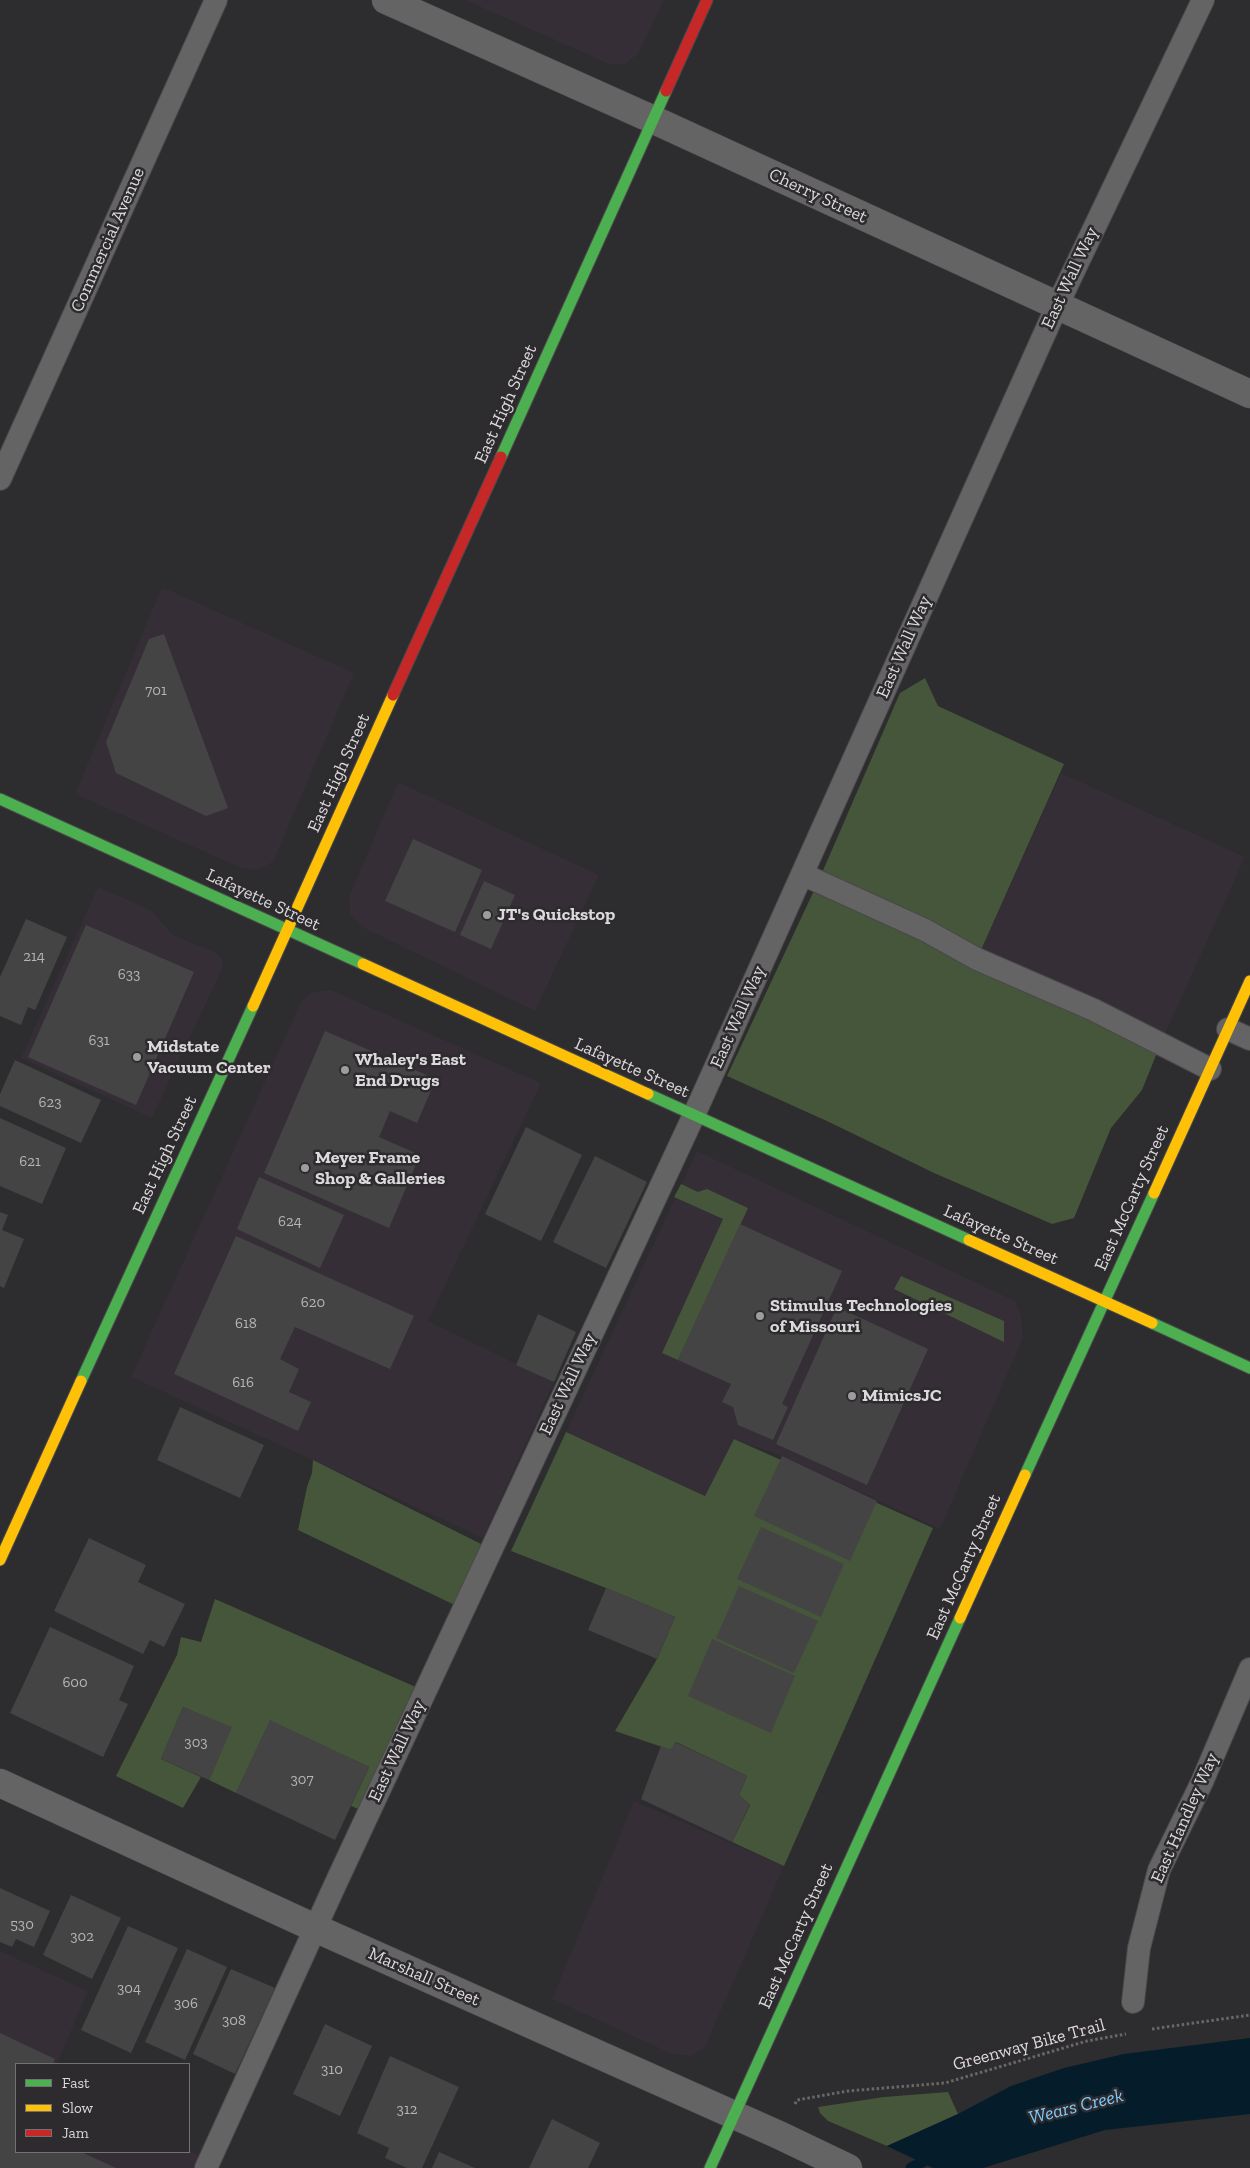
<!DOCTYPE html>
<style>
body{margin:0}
#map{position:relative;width:1250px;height:2168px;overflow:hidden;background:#2d2c2e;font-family:"Zilla Slab",serif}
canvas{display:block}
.legend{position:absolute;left:15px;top:2063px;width:175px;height:90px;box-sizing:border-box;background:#2e2b2f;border:1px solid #737174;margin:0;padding:6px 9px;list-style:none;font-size:15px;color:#dbd9db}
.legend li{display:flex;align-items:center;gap:10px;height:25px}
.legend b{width:25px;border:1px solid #737174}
</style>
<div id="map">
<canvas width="1250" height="2168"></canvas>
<ul class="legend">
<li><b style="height:6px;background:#4caf50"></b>Fast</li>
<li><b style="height:6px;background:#ffc107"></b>Slow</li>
<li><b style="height:6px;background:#c62828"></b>Jam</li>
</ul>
</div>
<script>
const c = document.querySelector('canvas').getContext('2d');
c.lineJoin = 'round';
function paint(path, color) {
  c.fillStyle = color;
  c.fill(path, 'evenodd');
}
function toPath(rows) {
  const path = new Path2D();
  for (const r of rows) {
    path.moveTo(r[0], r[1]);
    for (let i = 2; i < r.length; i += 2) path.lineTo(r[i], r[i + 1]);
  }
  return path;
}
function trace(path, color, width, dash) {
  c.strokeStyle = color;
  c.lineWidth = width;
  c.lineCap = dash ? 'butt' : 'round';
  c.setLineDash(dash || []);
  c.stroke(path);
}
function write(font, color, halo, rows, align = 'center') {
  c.font = font + ' "Zilla Slab",serif';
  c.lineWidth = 5;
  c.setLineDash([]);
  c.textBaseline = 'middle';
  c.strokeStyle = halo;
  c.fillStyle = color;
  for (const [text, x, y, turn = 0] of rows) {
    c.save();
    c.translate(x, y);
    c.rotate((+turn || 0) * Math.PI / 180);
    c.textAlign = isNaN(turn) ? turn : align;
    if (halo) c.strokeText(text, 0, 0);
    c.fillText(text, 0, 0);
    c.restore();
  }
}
const built = toPath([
 [465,0,664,0,638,54,625,64,609,64],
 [162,587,354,673,273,862,257,870,241,868,75,794],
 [1061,773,1245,857,1161,1043,977,959],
 [398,782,599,875,535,1011,362,927,350,914,349,897],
 [98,887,151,910,173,935,217,953,222,959,223,967,152,1118,21,1058],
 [331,990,541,1083,428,1321,554,1382,483,1538,131,1377,301,1002,313,992],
 [697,1151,1015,1301,1021,1316,1023,1338,940,1529,782,1456,734,1439,705,1496,566,1432],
 [634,1801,784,1866,705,2047,691,2056,672,2054,552,1999],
 [0,1951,88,1991,57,2064,16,2064,16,2152,189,2151,201,2156,195,2168,0,2168]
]);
const green = toPath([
 [925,678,938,706,1064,764,977,959,1161,1043,1142,1090,1111,1128,1074,1218,1052,1224,934,1173,829,1122,727,1076,818,882,900,693],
 [681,1184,698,1192,707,1189,748,1208,678,1360,662,1353,723,1219,674,1197],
 [901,1276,1004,1321,1004,1342,894,1289],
 [566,1432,705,1496,734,1439,933,1528,784,1866,732,1842,750,1805,739,1795,747,1776,676,1742,671,1750,615,1731,657,1659,675,1617,606,1588,511,1551],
 [313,1460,491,1549,463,1609,298,1530,307,1487,312,1473],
 [215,1599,425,1691,368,1813,351,1806,369,1767,270,1721,236,1793,209,1780,231,1728,183,1707,161,1759,201,1777,183,1808,116,1776,177,1655,181,1637,201,1642],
 [948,2092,958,2114,887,2146,828,2121,820,2113,818,2107,884,2097]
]);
const water = toPath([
 [1250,2038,1250,2114,1105,2130,983,2168,933,2168,887,2146,958,2114,1011,2086,1064,2068,1124,2054]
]);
const stream = toPath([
 [911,2168,935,2155]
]);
const building = toPath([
 [164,634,228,808,206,816,116,773,106,742,149,639],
 [413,839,482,870,455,932,385,901],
 [484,881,515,895,491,949,460,935],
 [26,919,67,937,35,1010,28,1007,21,1025,0,1016,0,977],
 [86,925,194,972,136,1105,28,1057],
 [325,1031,436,1079,417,1123,390,1111,379,1137,420,1155,389,1228,264,1173],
 [15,1060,101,1100,81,1143,0,1106,0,1094],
 [0,1118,66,1148,42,1204,0,1186],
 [526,1127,582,1155,541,1241,485,1214],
 [595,1156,647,1182,606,1268,553,1242],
 [259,1177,344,1215,320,1268,237,1229],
 [0,1212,8,1215,2,1230,24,1239,4,1288,0,1286],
 [740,1224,842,1271,782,1404,788,1407,773,1440,738,1425,733,1407,722,1402,731,1384,678,1360],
 [236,1236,414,1316,390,1369,295,1327,280,1359,299,1369,289,1392,311,1402,298,1431,174,1374],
 [837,1307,928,1349,867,1485,776,1444],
 [538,1314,576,1332,554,1382,516,1365],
 [180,1407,264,1445,240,1498,157,1460],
 [782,1456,877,1501,850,1561,754,1516],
 [761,1527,844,1564,821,1617,737,1579],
 [89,1538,146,1565,138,1582,185,1604,164,1647,150,1640,143,1654,54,1611],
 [739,1586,818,1621,794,1673,716,1638],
 [606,1588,675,1617,657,1659,588,1630],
 [50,1627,134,1666,119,1700,128,1704,103,1757,10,1713],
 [712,1639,795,1676,771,1733,688,1696],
 [183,1707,232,1727,209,1780,161,1759],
 [270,1720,369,1767,335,1840,236,1793],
 [675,1742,747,1776,739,1795,750,1804,732,1842,641,1799,661,1746,671,1750],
 [0,1888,50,1911,34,1947,16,1939,12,1947,0,1942],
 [71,1895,121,1918,92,1979,43,1955],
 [128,1926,178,1948,131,2053,81,2030],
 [187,1949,227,1967,185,2060,145,2042],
 [231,1969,275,1988,235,2074,193,2054],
 [325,2024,372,2046,340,2116,293,2094],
 [0,2033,55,2059,53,2064,16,2064,16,2152,81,2152,116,2168,0,2168],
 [390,2056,459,2087,422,2168,407,2168,385,2158,389,2148,357,2133],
 [552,2119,600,2143,588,2168,529,2168],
 [439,2152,475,2168,432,2168]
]);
const path = toPath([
 [1152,2029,1250,2015],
 [795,2104,797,2100,848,2091,945,2083,1087,2041,1126,2034]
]);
const lane = toPath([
 [0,479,216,0],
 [802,874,925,930,977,959,1094,1010,1210,1069],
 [1228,1029,1250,1039],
 [1133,2002,1139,1948,1159,1870,1202,1782,1250,1669],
 [206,2168,335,1885,694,1115,1057,306,1203,0]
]);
const street = toPath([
 [386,0,654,120,1250,394],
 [0,1783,315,1928,779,2135,848,2168]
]);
const fast = toPath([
 [501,457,666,91],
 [0,799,363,964],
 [648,1094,969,1240],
 [1152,1323,1250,1368],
 [81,1381,253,1006],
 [1025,1475,1154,1193],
 [710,2168,960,1618]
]);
const slow = toPath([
 [363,964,648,1094],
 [253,1006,393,695],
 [1154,1193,1250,981],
 [969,1240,1152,1323],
 [0,1560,81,1381],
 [960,1618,1025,1475]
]);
const jam = toPath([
 [666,91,707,0],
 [393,695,501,457]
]);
const markers = [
 [487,915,5,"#9e9c9e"],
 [137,1057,5,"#9e9c9e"],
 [345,1070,5,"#9e9c9e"],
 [305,1168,5,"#9e9c9e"],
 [760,1316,5,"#9e9c9e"],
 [852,1396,5,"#9e9c9e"]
];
const numberNames = [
 ["701",156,691],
 ["214",34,957],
 ["633",129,975],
 ["631",99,1041],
 ["623",50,1103],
 ["621",30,1162],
 ["624",290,1222],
 ["620",313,1303],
 ["618",246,1324],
 ["616",243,1383],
 ["600",75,1683],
 ["303",196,1743],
 ["307",302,1780],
 ["530",22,1925],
 ["302",82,1937],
 ["304",129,1989],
 ["306",186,2004],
 ["308",234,2021],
 ["310",332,2070],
 ["312",407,2110]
];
const streetNames = [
 ["Cherry Street",818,196,25],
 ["Commercial Avenue",108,240,-66],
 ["East Wall Way",1070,278,-65],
 ["East High Street",506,404,-66],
 ["East Wall Way",904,647,-66],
 ["East High Street",339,773,-66],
 ["Lafayette Street",263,900,25],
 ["East Wall Way",738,1017,-66],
 ["Lafayette Street",632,1068,24],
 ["East High Street",165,1155,-65],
 ["East McCarty Street",1132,1198,-66],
 ["Lafayette Street",1001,1235,24],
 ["East Wall Way",568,1384,-65],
 ["East McCarty Street",964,1567,-66],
 ["East Wall Way",397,1751,-65],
 ["East Handley Way",1185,1818,-66],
 ["East McCarty Street",796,1936,-66],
 ["Marshall Street",424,1977,24],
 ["Greenway Bike Trail",1029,2045,-15]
];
const poiNames = [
 ["JT's Quickstop",497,915],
 ["Midstate",147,1047],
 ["Vacuum Center",147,1068],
 ["Whaley's East",355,1060],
 ["End Drugs",355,1081],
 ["Meyer Frame",315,1158],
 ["Shop & Galleries",315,1179],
 ["Stimulus Technologies",770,1306],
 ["of Missouri",770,1327],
 ["MimicsJC",862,1396]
];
const waterNames = [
 ["Wears Creek",1076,2107,-14]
];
paint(built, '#352e36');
paint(green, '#45563b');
paint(water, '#051c2a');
trace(stream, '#051c2a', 11);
paint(building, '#454444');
trace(lane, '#49484a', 24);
trace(street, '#49484a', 29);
trace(fast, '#49484a', 13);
trace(slow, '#49484a', 13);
trace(jam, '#49484a', 13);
trace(path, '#696869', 3, [2.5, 2.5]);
trace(lane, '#656465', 22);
trace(street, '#656465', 28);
trace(fast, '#4caf50', 11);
trace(slow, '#ffc107', 11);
trace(jam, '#c62828', 11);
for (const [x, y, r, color] of markers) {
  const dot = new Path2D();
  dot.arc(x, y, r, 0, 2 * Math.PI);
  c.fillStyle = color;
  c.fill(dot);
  trace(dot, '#2e2b2f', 2);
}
write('15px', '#b6b4b5', null, numberNames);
write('18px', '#dbd9db', '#2e2b2f', streetNames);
write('bold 18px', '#dbd9db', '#2e2b2f', poiNames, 'left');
write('italic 19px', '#7dc9fc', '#2e2b2f', waterNames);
</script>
